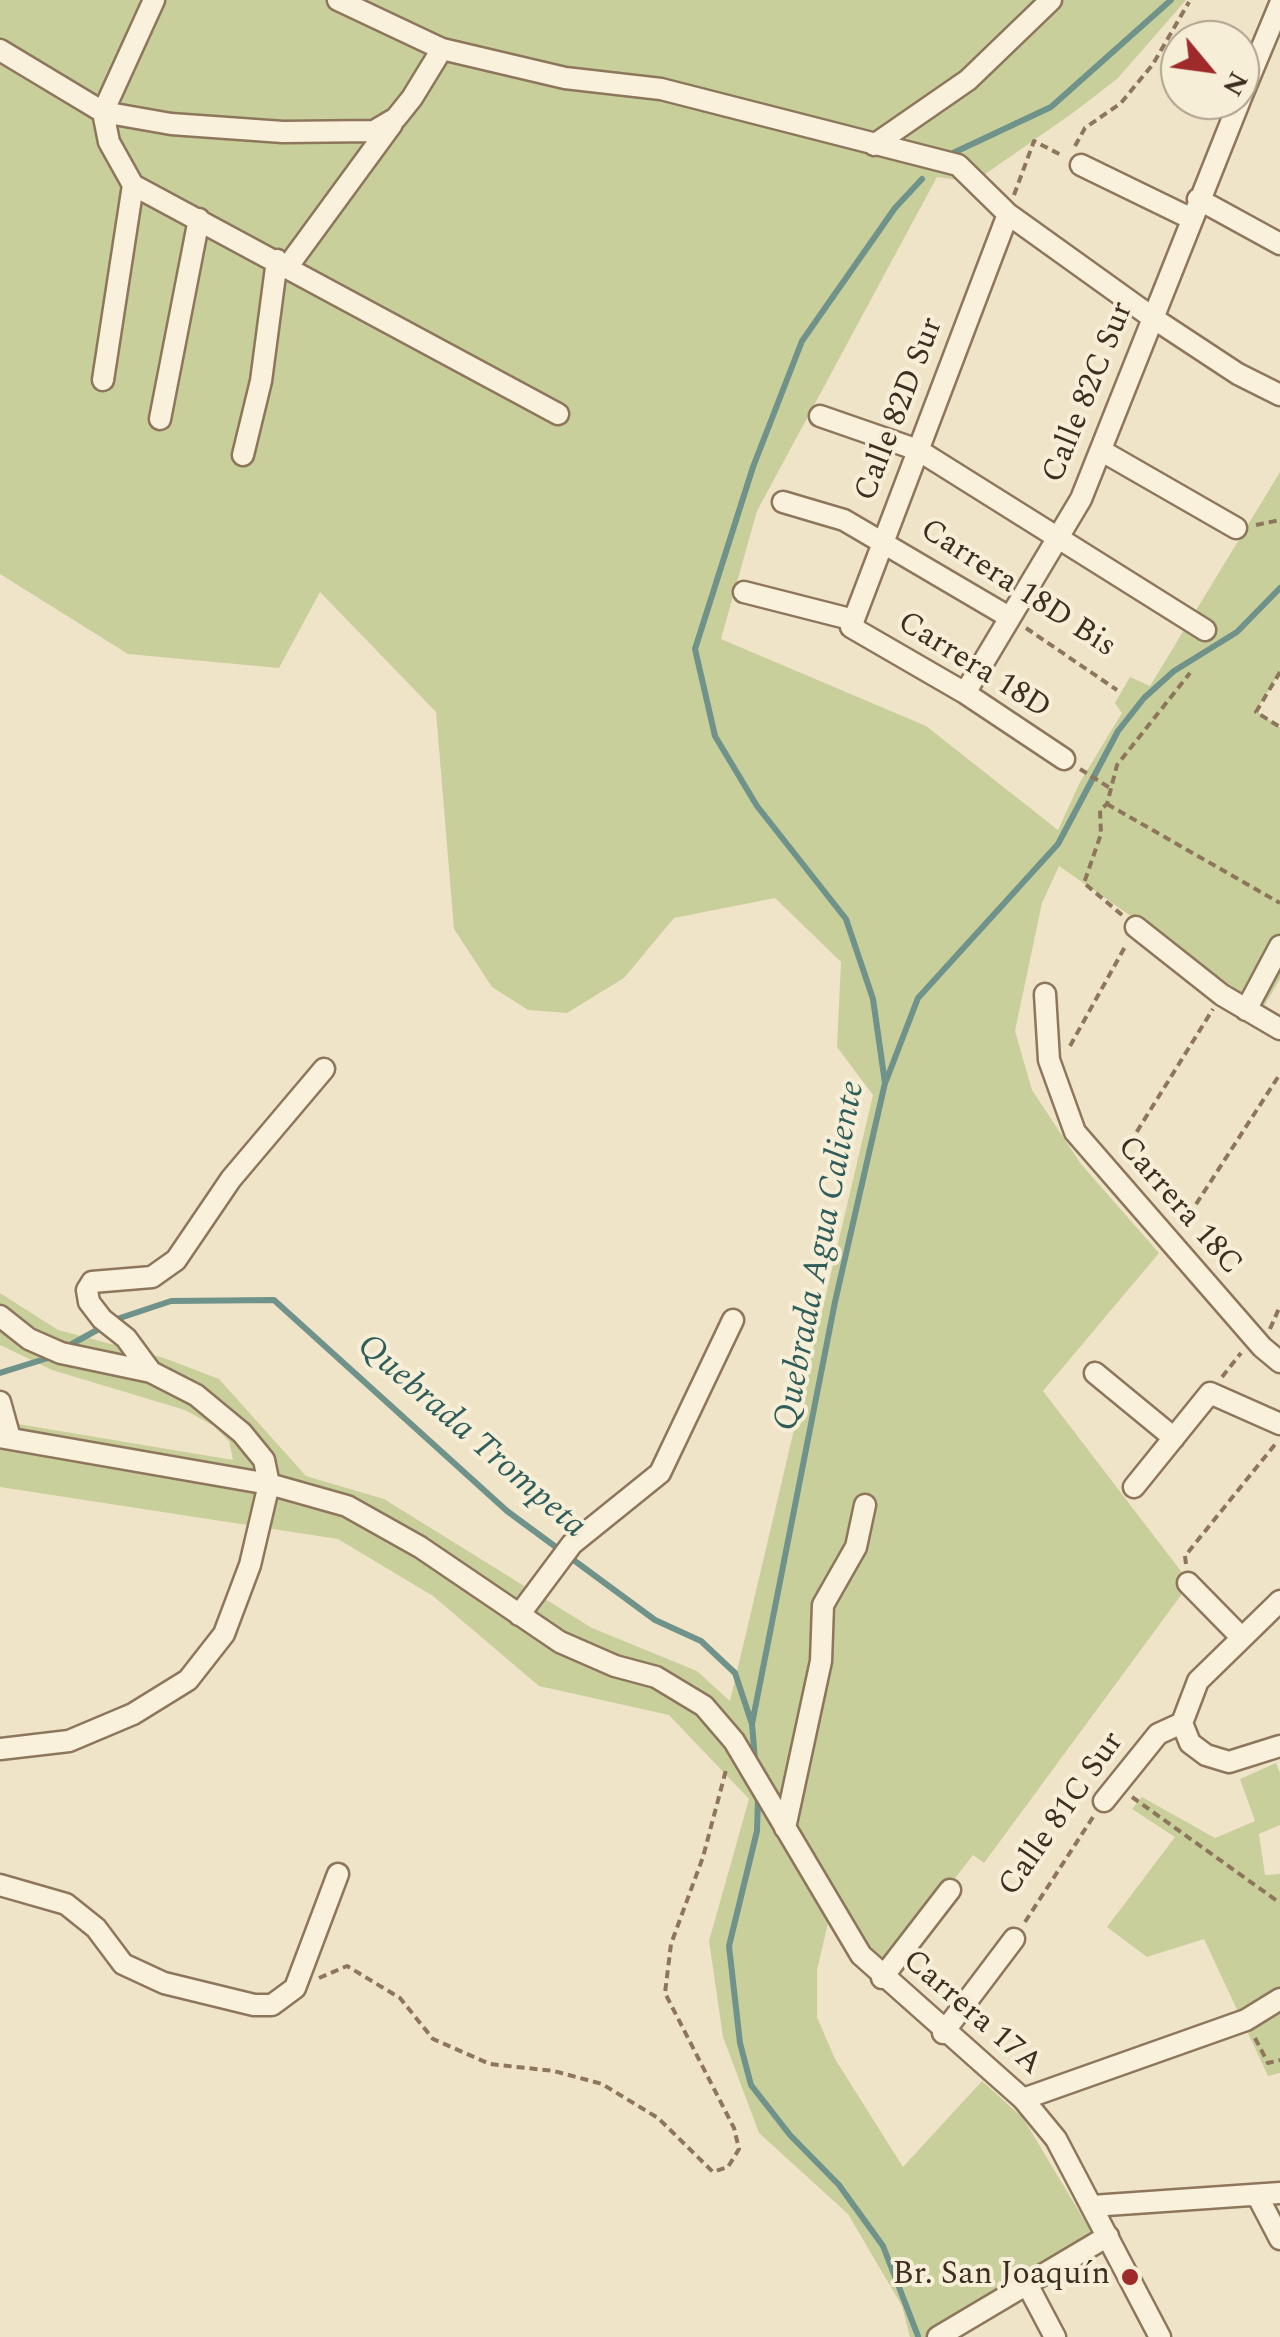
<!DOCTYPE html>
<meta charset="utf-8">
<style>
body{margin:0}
#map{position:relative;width:1280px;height:2337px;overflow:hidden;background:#f0e4c8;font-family:Spectral,serif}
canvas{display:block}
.north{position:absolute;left:1160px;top:20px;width:100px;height:100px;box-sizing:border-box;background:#f7eed8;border:2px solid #ada18e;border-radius:50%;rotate:119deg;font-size:28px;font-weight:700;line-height:40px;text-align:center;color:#3d2e20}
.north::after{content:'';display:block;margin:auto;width:35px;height:45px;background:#9e2a2b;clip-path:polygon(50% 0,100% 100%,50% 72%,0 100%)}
</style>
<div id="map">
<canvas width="1280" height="2337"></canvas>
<div class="north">N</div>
</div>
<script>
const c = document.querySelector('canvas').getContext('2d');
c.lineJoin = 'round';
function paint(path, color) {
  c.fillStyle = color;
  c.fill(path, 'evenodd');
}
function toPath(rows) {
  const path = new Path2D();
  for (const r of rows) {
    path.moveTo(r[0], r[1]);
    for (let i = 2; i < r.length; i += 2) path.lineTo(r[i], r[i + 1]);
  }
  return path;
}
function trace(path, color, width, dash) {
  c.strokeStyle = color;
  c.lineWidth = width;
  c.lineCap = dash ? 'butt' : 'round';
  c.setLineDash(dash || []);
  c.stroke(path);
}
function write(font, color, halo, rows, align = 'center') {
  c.font = font + ' Spectral,serif';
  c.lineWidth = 8;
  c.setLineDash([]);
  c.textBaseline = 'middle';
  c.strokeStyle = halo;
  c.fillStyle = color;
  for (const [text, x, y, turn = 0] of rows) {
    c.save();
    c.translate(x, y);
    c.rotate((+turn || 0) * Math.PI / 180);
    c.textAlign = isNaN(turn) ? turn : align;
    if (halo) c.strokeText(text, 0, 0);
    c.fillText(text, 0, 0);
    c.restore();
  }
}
const green = toPath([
 [0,0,1186,0,1118,78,1077,110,974,182,937,177,757,511,721,639,926,726,1058,830,1080,782,1122,713,1115,703,1130,677,1150,686,1280,472,1280,672,1256,711,1280,727,1280,979,1263,1008,1059,866,1042,903,1015,1031,1032,1090,1081,1164,1159,1253,1043,1391,1190,1583,984,1863,973,1855,874,1984,846,1953,828,1923,817,1970,817,2017,835,2059,903,2167,982,2081,1023,2118,1092,2233,949,2317,941,2324,947,2337,910,2337,902,2306,848,2214,759,2133,723,2037,709,1941,749,1799,669,1715,539,1686,433,1596,338,1539,0,1487,0,1421,233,1460,229,1441,214,1426,185,1410,52,1370,0,1345,0,1293,58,1330,164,1358,219,1379,306,1476,384,1499,592,1628,697,1671,730,1701,873,1095,837,1047,841,962,775,898,674,918,624,978,567,1013,528,1010,492,987,454,929,436,712,320,592,279,668,128,654,0,574],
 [1276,1763,1280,1773,1280,1825,1259,1834,1265,1875,1280,1874,1280,2073,1268,2076,1204,1939,1147,1957,1107,1927,1175,1837,1132,1809,1142,1797,1215,1838,1255,1821,1240,1779]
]);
const stream = toPath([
 [953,153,1051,107,1171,0],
 [886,1081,918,998,1058,844,1118,731,1144,698,1174,671,1237,632,1280,588],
 [70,1345,117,1319,171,1301,274,1300,507,1511,655,1620,701,1641,735,1673,752,1724,755,1760],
 [0,1373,48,1358],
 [752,1724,835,1302,885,1083,873,999,846,919,757,806,715,736,695,649,753,467,802,341,895,208,922,179],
 [758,1797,757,1831,729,1946,740,2043,751,2085,790,2135,839,2185,883,2246,918,2336]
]);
const path = toPath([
 [1075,146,1085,128,1121,103,1153,64,1189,2],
 [1014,195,1034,141,1063,156],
 [1256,525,1280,520],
 [1026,628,1117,690],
 [1280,672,1256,712,1280,727],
 [1080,769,1110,788],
 [1107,804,1280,903],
 [1122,915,1084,883,1101,834,1100,810,1107,804,1117,765,1190,673],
 [1070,1046,1126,945],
 [1123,1154,1213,1009],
 [1182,1226,1280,1074],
 [1270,1329,1280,1306],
 [1222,1377,1241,1353],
 [1186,1564,1185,1556,1277,1442],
 [1132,1797,1280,1903],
 [1025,1922,1093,1817],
 [319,1978,347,1966,400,1998,433,2039,490,2064,554,2071,602,2084,658,2118,713,2172,728,2167,739,2149,734,2128,665,1993,671,1944,703,1857,726,1770],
 [1255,2038,1268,2063,1280,2060]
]);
const minor = toPath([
 [154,0,103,112,109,142,133,185,558,414],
 [338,0,442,49,565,78,661,89,958,165,1008,214,1153,318,1238,374,1280,395],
 [0,50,103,112,171,124,283,132,374,131,396,118,412,98,442,49],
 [1240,100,1280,4],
 [874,145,968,80,1051,0],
 [1081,165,1190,218],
 [1198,199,1280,244],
 [1008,214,851,627,965,693,1064,759],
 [288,266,392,124],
 [103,380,133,185],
 [820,416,918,450,1205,630],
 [160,419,199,219],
 [1102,451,1236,528],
 [243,455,261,381,277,260],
 [783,502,844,520,1009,617],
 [744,592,854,620],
 [965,693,1081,499,1240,100],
 [1136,927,1222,995,1280,1029],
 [1045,994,1049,1060,1075,1132,1262,1347,1280,1362],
 [1246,1010,1280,946],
 [0,1316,29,1339,61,1353,151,1372,196,1395,242,1433,264,1460,269,1484,250,1565,224,1634,188,1680,133,1714,69,1741,0,1749],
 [151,1372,126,1338,102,1319,89,1302,87,1290,92,1282,152,1277,176,1260,231,1179,324,1069],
 [1095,1373,1174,1438],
 [0,1402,10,1438],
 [0,1437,269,1484,347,1506,420,1547,560,1642,615,1666,656,1677,704,1706,734,1741,861,1955,1023,2099,1056,2139,1160,2337],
 [1134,1487,1210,1393,1280,1424],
 [1188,1583,1241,1637],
 [519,1615,572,1544,660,1473,733,1320],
 [1182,1723,1198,1681,1280,1601],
 [1182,1723,1190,1743,1206,1755,1229,1762,1280,1746],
 [1104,1801,1158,1734,1182,1723],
 [785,1828,821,1661,823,1605,856,1547,865,1505],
 [0,1885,66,1904,96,1928,123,1964,164,1983,254,2005,272,2005,295,1988,338,1874],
 [882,1978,950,1890],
 [943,2033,1014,1939],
 [1023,2099,1246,2020,1280,1999],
 [1257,2195,1280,2239],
 [1092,2206,1280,2193],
 [1028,2286,1055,2337],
 [938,2337,1108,2236]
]);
const markers = [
 [1130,2277,10,"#9e2a2b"]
];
const streetNames = [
 ["Calle 82C Sur",1090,393,-68],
 ["Calle 82D Sur",901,410,-69],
 ["Carrera 18D Bis",1017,590,33],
 ["Carrera 18D",973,667,32],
 ["Carrera 18C",1178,1207,49],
 ["Calle 81C Sur",1063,1815,-55],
 ["Carrera 17A",971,2014,41]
];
const poiNames = [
 ["Br. San Joaquín",1110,2277]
];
const waterNames = [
 ["Quebrada Agua Caliente",822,1256,-79],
 ["Quebrada Trompeta",470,1438,41]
];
paint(green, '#c9cf9b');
trace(stream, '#6f938a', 6);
trace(minor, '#8d765c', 25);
trace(path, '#8d765c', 4, [8, 5]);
trace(minor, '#faf1dc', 20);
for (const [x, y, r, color] of markers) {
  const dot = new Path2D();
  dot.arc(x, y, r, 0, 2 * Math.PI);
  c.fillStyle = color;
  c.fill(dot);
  trace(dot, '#f7eed8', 4);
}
write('32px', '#3d2e20', '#f7eed8', streetNames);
write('32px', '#3d2e20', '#f7eed8', poiNames, 'right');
write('italic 35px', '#2f5d5a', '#f7eed8', waterNames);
</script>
